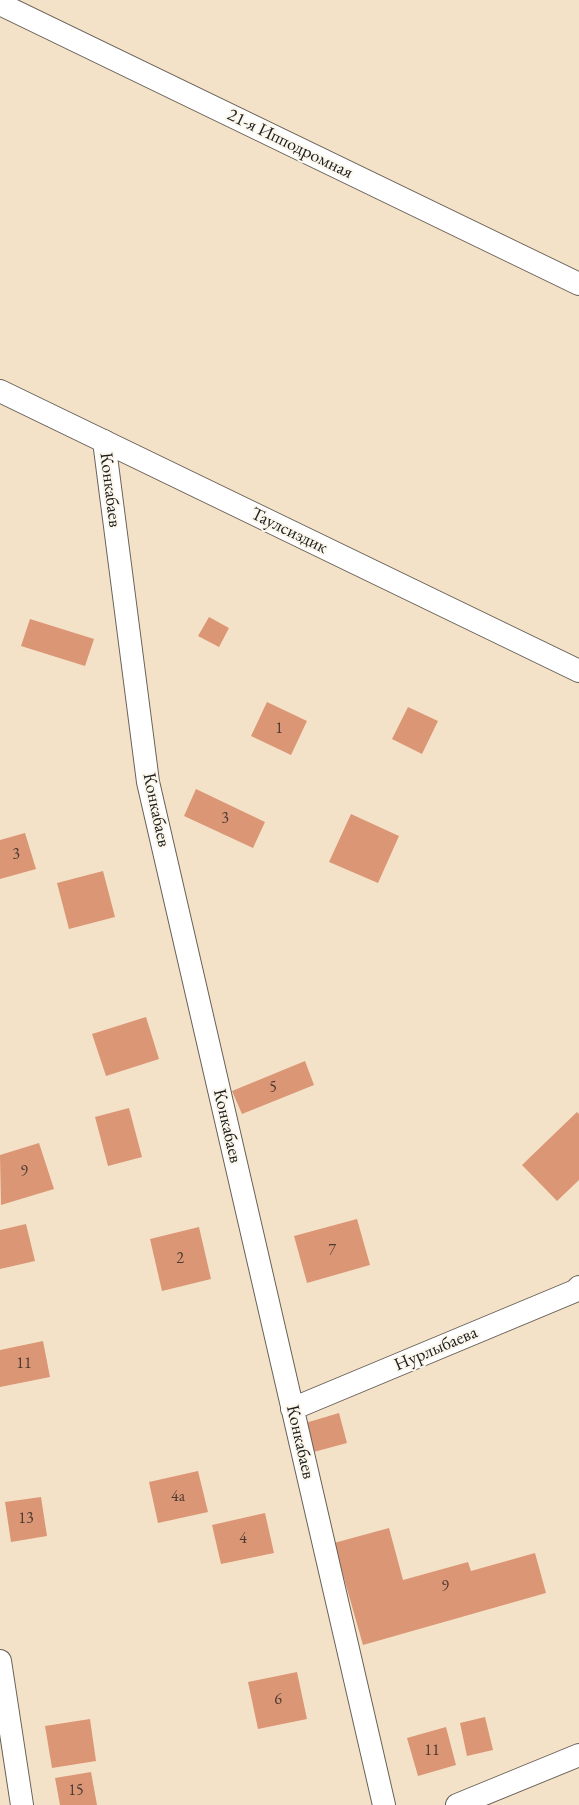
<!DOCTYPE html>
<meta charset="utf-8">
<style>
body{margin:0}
canvas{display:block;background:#f4e2c8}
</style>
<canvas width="579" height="1805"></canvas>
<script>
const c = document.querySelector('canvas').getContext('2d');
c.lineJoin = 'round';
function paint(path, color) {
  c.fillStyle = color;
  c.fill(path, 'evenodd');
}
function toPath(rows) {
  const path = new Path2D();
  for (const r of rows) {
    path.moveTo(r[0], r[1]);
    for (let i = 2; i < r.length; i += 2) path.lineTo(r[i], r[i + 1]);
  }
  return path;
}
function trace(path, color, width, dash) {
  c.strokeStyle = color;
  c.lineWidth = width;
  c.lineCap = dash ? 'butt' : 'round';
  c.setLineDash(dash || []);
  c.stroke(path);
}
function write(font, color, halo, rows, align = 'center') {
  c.font = font + ' "EB Garamond",serif';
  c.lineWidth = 4;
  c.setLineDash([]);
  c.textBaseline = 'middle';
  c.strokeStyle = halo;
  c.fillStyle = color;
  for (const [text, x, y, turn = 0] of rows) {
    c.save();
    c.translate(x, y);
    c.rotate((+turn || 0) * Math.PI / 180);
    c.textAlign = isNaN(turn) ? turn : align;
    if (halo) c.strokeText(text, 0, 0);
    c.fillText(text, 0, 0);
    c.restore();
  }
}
const building = toPath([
 [209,617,229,628,219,647,198,636],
 [30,619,94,639,85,666,21,646],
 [267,702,307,721,291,755,251,736],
 [408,707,438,721,422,754,392,739],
 [196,789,265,822,253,848,184,816],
 [351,814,399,836,378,883,329,862],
 [25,833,36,869,0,879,0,840],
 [103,871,115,917,69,929,57,883],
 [146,1017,159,1059,106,1076,92,1034],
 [305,1061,314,1085,242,1114,232,1091],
 [129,1108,142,1157,108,1166,95,1117],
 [577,1112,579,1114,579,1180,557,1201,522,1165],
 [39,1143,54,1189,1,1205,0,1155],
 [357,1219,370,1265,307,1283,294,1236],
 [26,1224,35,1261,0,1269,0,1230],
 [199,1227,211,1279,162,1291,150,1239],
 [43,1341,50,1377,0,1387,0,1350],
 [339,1413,347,1443,310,1453,302,1424],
 [198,1471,208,1512,158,1523,149,1482],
 [41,1497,47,1536,11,1542,5,1502],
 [265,1513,274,1553,221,1564,212,1525],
 [389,1528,403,1580,468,1562,471,1571,535,1553,546,1593,363,1645,334,1543],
 [297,1672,307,1719,258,1729,248,1682],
 [485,1717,493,1750,467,1756,460,1723],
 [90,1719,96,1761,52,1768,45,1726],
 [446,1727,456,1765,418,1776,407,1738],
 [91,1772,97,1805,60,1805,55,1778]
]);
const minor = toPath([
 [0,4,579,284],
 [104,441,148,782,384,1805],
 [292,1409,575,1291,579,1287],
 [0,1661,22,1805],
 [457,1805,579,1755]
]);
const major = toPath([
 [0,391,579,671]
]);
const numberNames = [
 ["1",279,729],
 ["3",225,819],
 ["3",16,855],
 ["5",273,1088],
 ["9",24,1172],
 ["7",332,1251],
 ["2",180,1259],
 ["11",24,1364],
 ["4а",178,1497],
 ["13",26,1519],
 ["4",243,1539],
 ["9",445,1587],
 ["6",278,1700],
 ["11",432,1751],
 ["15",76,1791]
];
const streetNames = [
 ["21-я Ипподромная",290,144,26],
 ["Конкабаев",110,490,83],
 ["Таулсиздик",289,531,26],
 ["Конкабаев",156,810,78],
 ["Конкабаев",227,1126,77],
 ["Нурлыбаева",436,1349,-23],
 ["Конкабаев",300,1442,77]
];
paint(building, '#db9675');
trace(minor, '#686158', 24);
trace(major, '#686158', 24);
trace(minor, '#fff', 22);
trace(major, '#fff', 22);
write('16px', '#4c3a32', null, numberNames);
write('18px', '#1c1c1c', '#fbf7ec', streetNames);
</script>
